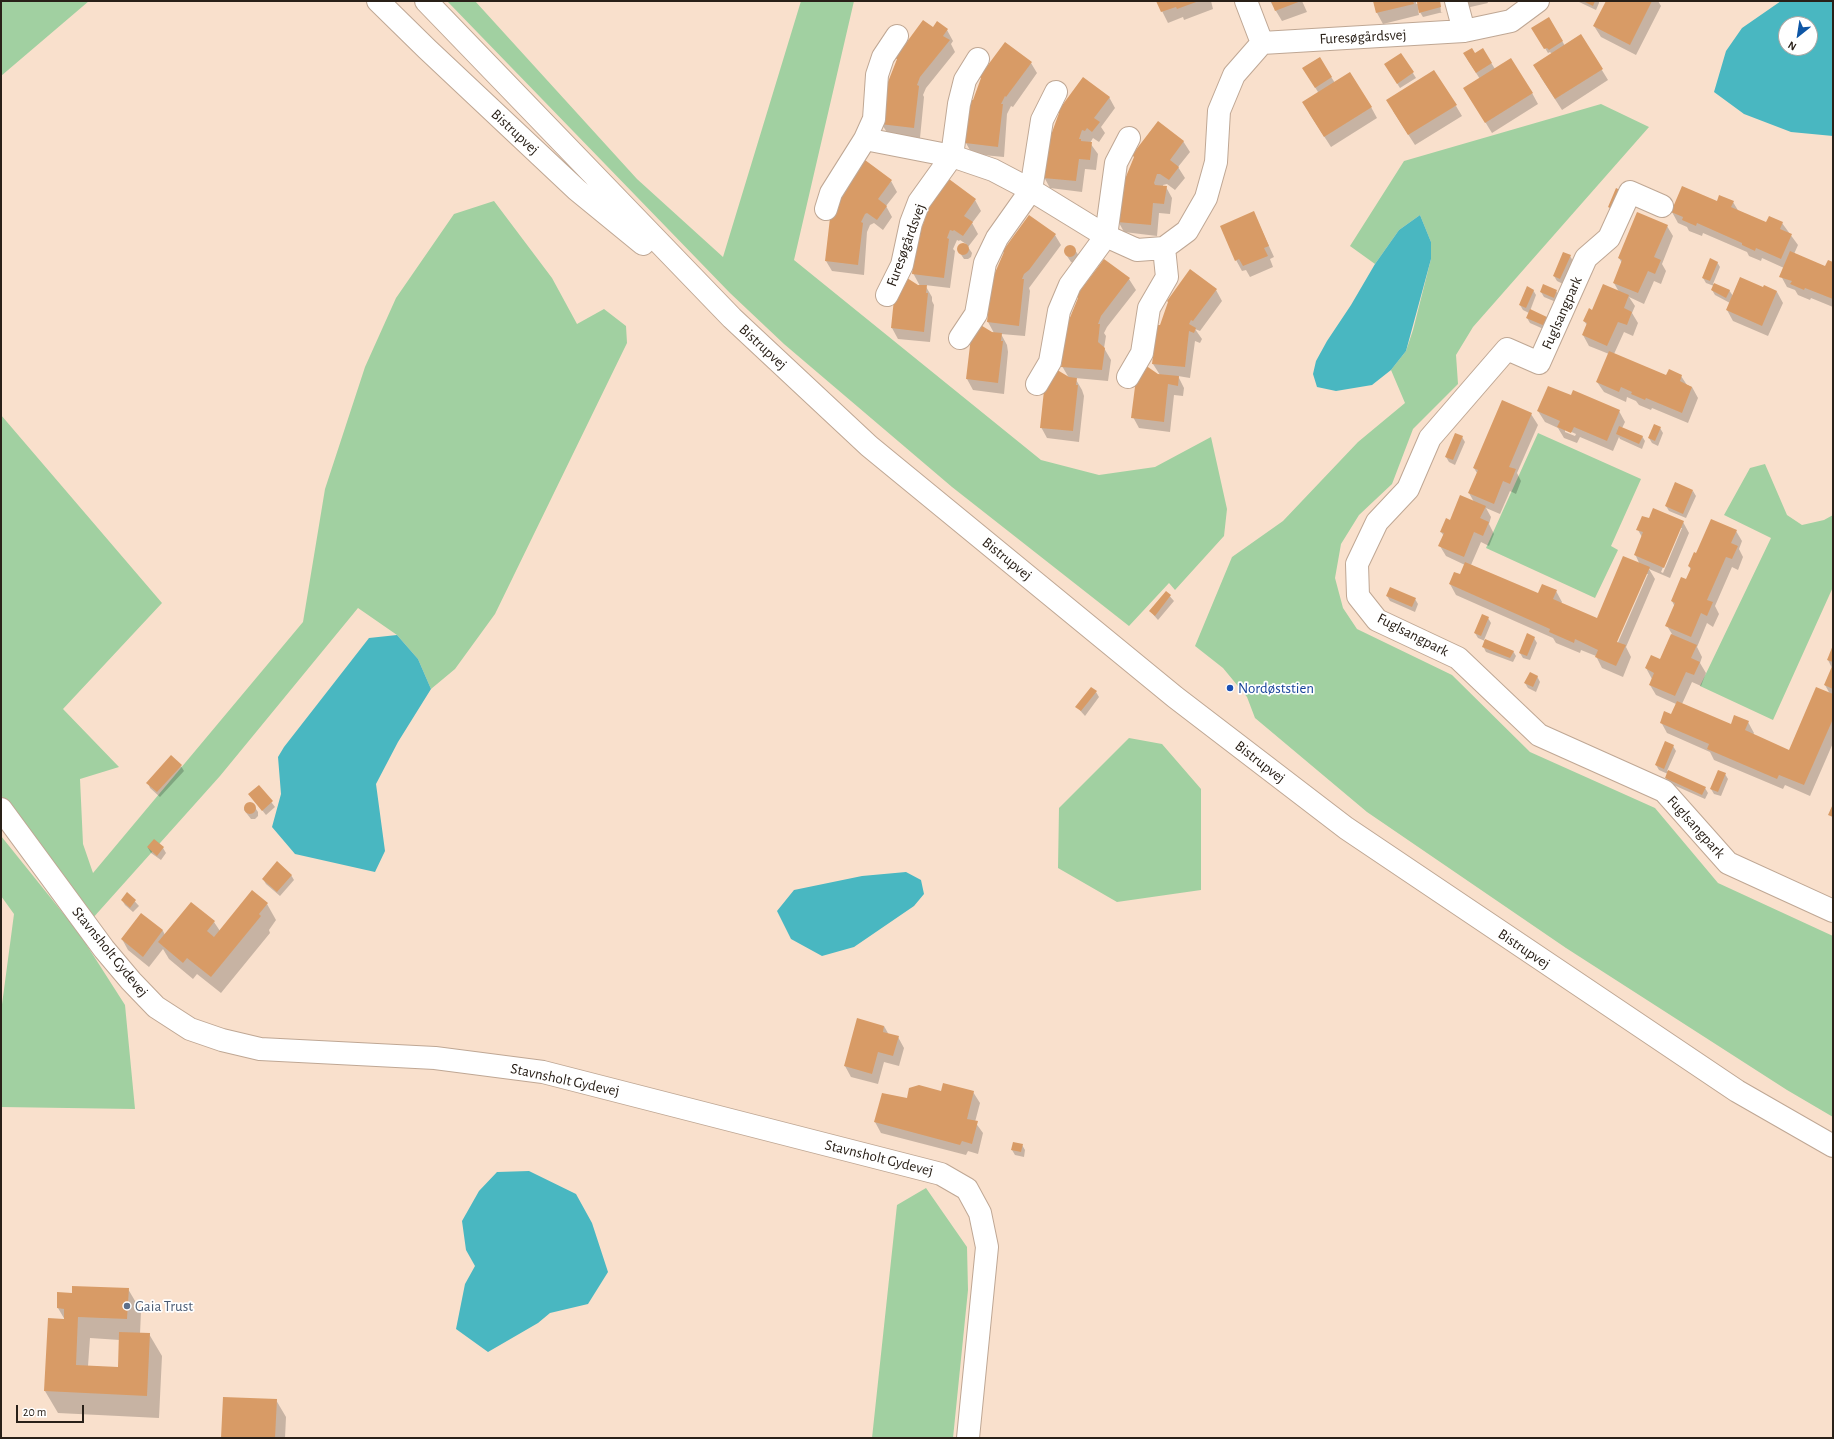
<!DOCTYPE html>
<meta charset="utf-8">
<style>
body{margin:0}
#map{position:relative;width:1834px;height:1439px;overflow:hidden;background:#f9e0cc;font-family:"Alegreya Sans",sans-serif}
canvas{display:block}
.frame{position:absolute;inset:0;border:2px solid #292018;pointer-events:none}
.north{position:absolute;left:1778px;top:16px;width:40px;height:40px;box-sizing:border-box;background:#fff;border:1px solid #a9a6a3;border-radius:50%;rotate:210deg;font-size:11px;font-weight:700;line-height:16px;text-align:center;color:#292018}
.north::after{content:'';display:block;margin:auto;width:14px;height:18px;background:#0e56a5;clip-path:polygon(50% 0,100% 100%,50% 72%,0 100%)}
.scale{position:absolute;left:16px;top:1405px;width:68px;height:18px;box-sizing:border-box;border:2px solid #292018;border-top:0;padding-left:5px;font-size:12px;line-height:14px;white-space:nowrap;color:#292018;-webkit-text-stroke:3px #fff;paint-order:stroke}
</style>
<div id="map">
<canvas width="1834" height="1439"></canvas>
<div class="frame"></div>
<div class="north">N</div>
<div class="scale">20 m</div>
</div>
<script>
const c = document.querySelector('canvas').getContext('2d');
c.lineJoin = 'round';
function paint(path, color) {
  c.fillStyle = color;
  c.fill(path, 'evenodd');
}
function toPath(rows) {
  const path = new Path2D();
  for (const r of rows) {
    if (r.length === 3) {
      path.moveTo(r[0] + r[2], r[1]);
      path.arc(r[0], r[1], r[2], 0, 2 * Math.PI);
      continue;
    }
    path.moveTo(r[0], r[1]);
    for (let i = 2; i < r.length; i += 2) path.lineTo(r[i], r[i + 1]);
  }
  return path;
}
function trace(path, color, width, dash) {
  c.strokeStyle = color;
  c.lineWidth = width;
  c.lineCap = dash ? 'butt' : 'round';
  c.setLineDash(dash || []);
  c.stroke(path);
}
function write(font, color, halo, rows, align = 'center') {
  c.font = font + ' "Alegreya Sans",sans-serif';
  c.lineWidth = 3.5;
  c.setLineDash([]);
  c.textBaseline = 'middle';
  c.strokeStyle = halo;
  c.fillStyle = color;
  for (const [text, x, y, turn = 0] of rows) {
    c.save();
    c.translate(x, y);
    c.rotate((+turn || 0) * Math.PI / 180);
    c.textAlign = isNaN(turn) ? turn : align;
    if (halo) c.strokeText(text, 0, 0);
    c.fillText(text, 0, 0);
    c.restore();
  }
}
const green = toPath([
 [1,1,89,1,1,76],
 [447,1,475,1,637,179,723,257,801,1,854,1,794,260,1041,460,1099,475,1155,467,1211,437,1227,509,1224,536,1175,590,1169,583,1129,626,952,487,784,344,730,293],
 [1601,104,1649,127,1473,327,1456,355,1458,384,1413,429,1392,484,1359,515,1341,544,1335,578,1343,608,1357,629,1452,675,1530,752,1655,808,1718,883,1833,936,1833,1117,1787,1090,1566,948,1367,812,1255,718,1247,697,1223,668,1195,646,1232,557,1283,521,1358,442,1405,403,1391,370,1406,351,1413,330,1431,259,1431,242,1420,215,1399,230,1375,264,1350,246,1404,161],
 [494,201,552,278,577,324,604,309,626,326,627,343,495,614,455,669,431,689,418,659,397,635,358,608,220,776,92,919,25,830,1,795,1,415,162,603,63,709,119,767,80,779,83,844,93,873,303,622,325,489,365,367,396,298,454,214],
 [1538,433,1641,479,1611,546,1618,550,1595,598,1486,548],
 [1765,464,1787,515,1802,525,1824,520,1833,515,1833,587,1773,720,1700,686,1771,538,1724,515,1750,468],
 [1129,738,1162,744,1201,789,1201,890,1117,902,1058,868,1059,808],
 [1,836,79,933,125,1005,135,1109,1,1107,1,1012,14,914,1,896],
 [926,1188,967,1247,968,1290,953,1438,872,1438,897,1205]
]);
const water = toPath([
 [1781,1,1833,1,1833,136,1791,132,1744,114,1714,92,1726,51,1742,28],
 [1786,24,1810,24,1810,48,1786,48],
 [1420,215,1431,242,1431,259,1406,351,1391,370,1372,385,1336,391,1317,387,1313,374,1316,361,1327,341,1351,305,1375,264,1399,230],
 [397,635,418,659,431,689,398,742,376,784,385,851,375,872,295,854,272,827,281,794,278,757,284,747,369,638],
 [906,872,921,880,924,894,914,906,854,947,822,956,791,939,777,911,794,890,862,876],
 [529,1171,576,1194,592,1223,608,1272,588,1304,550,1313,538,1323,488,1352,456,1329,465,1284,475,1266,466,1250,462,1221,479,1191,497,1172]
]);
const shadow = toPath([
 [1157,1,1211,1,1213,9,1184,20,1183,17,1168,23],
 [1270,1,1302,1,1307,12,1282,21],
 [1374,1,1416,1,1416,4,1427,1,1440,1,1441,13,1443,12,1423,17,1418,9,1419,15,1383,24,1377,13],
 [1463,1,1487,1,1488,3,1466,8],
 [1577,1,1599,1,1599,3,1596,10],
 [1607,1,1658,1,1661,6,1636,55,1601,37,1594,26],
 [1549,18,1565,46,1581,36,1608,80,1562,110,1540,76,1552,54,1550,52,1548,53,1533,28],
 [933,29,947,30,953,41,951,44,955,52,926,88,923,95,924,97,920,138,888,134,881,123,898,61,896,58],
 [1483,50,1495,69,1532,93,1538,104,1492,133,1471,99,1480,79,1467,59],
 [1401,54,1416,78,1400,88,1388,69],
 [1319,58,1335,83,1371,107,1377,118,1331,147,1309,113,1318,92,1303,68],
 [1031,63,1037,73,1013,107,1011,106,1007,114,1004,157,972,154,966,143,973,101],
 [1109,97,1115,108,1101,127,1105,133,1099,142,1093,138,1090,143,1098,154,1096,170,1085,169,1082,192,1050,188,1044,177,1052,136],
 [1456,106,1462,116,1415,145,1393,111],
 [1183,141,1190,152,1178,167,1185,178,1175,190,1167,184,1163,185,1163,187,1166,187,1172,198,1170,214,1159,213,1157,236,1124,232,1118,221,1126,180],
 [891,181,897,192,886,206,892,217,883,230,874,223,870,225,867,232,864,275,832,271,826,261,833,220],
 [975,200,981,211,972,223,978,234,968,247,972,253,971,257,968,259,964,259,958,250,959,246,962,244,966,244,960,240,959,241,957,240,953,249,955,251,950,288,925,285,932,297,932,301,934,305,930,342,898,339,892,328,917,286,920,286,913,273],
 [1717,202,1733,202,1739,212,1766,224,1782,223,1798,245,1794,254,1826,267,1833,263,1833,307,1811,298,1810,300,1798,295,1795,290,1787,287,1781,276,1784,268,1762,258,1761,261,1749,256,1747,252,1703,233,1702,236,1689,231,1687,227,1678,223,1672,212],
 [1254,213,1274,257,1270,259,1273,267,1250,277,1246,270,1242,271,1236,260],
 [1667,226,1673,236,1662,264,1666,271,1661,284,1654,281,1644,304,1629,297,1635,306,1632,313,1638,323,1633,336,1624,332,1614,354,1667,376,1681,376,1687,385,1692,387,1698,398,1688,423,1652,408,1651,410,1639,405,1636,401,1627,397,1626,402,1604,392,1597,382,1609,354,1589,346,1583,335,1587,325,1584,321,1593,311,1619,292,1614,283,1622,263,1619,258],
 [1055,235,1061,245,1029,288,1030,291,1025,336,1001,334,1007,345,1008,352,1004,394,973,390,967,379,992,333,994,333,988,322,993,276,995,276,1004,253,1003,252],
 [1069,246,1073,247,1079,256,1074,263,1071,262,1065,253,1066,249],
 [1570,256,1573,261,1563,284,1557,281,1554,276],
 [1104,260,1129,279,1136,290,1107,327,1104,333,1106,336,1104,348,1111,360,1108,381,1075,378,1082,390,1084,396,1079,442,1047,438,1041,427,1069,378,1062,366,1070,321],
 [1717,262,1720,267,1713,284,1729,290,1733,296,1764,289,1765,287,1777,292,1783,303,1768,336,1733,321,1727,310,1730,303,1715,295,1712,290,1714,286,1706,283,1703,278],
 [1216,290,1222,301,1200,331,1195,329,1202,339,1200,343,1195,341,1190,378,1178,376,1184,388,1183,396,1174,395,1170,432,1139,428,1133,417,1157,375,1160,375,1153,364,1161,326],
 [1533,290,1536,295,1530,311,1548,318,1548,331,1530,323,1527,318,1529,313,1523,310,1520,305],
 [1556,291,1559,296,1556,302,1544,297,1541,292],
 [1571,396,1619,411,1625,422,1622,428,1642,436,1645,441,1642,449,1620,439,1619,437,1613,451,1580,437,1577,443,1564,438,1558,428,1545,422,1538,411],
 [1565,429,1576,434,1575,436,1565,432],
 [1531,414,1538,425,1517,473,1521,481,1516,494,1510,491,1500,514,1486,508,1491,517,1489,524,1494,534,1489,546,1481,542,1471,565,1539,595,1556,591,1562,602,1561,604,1597,620,1640,565,1635,554,1642,537,1638,530,1649,520,1683,522,1689,533,1670,578,1649,569,1655,579,1626,647,1631,657,1623,677,1602,668,1596,656,1581,650,1580,653,1556,643,1553,638,1456,595,1450,584,1460,576,1465,565,1446,556,1440,546,1444,536,1441,532,1450,521,1474,502,1469,493,1477,473,1474,468],
 [1680,528,1682,528,1663,573,1661,572],
 [1646,574,1648,574,1616,647,1614,646],
 [1660,428,1663,433,1658,446,1652,443,1649,438],
 [1462,437,1465,442,1455,465,1449,462,1446,457],
 [1693,491,1696,496,1686,518,1669,511,1666,506],
 [1736,531,1742,541,1739,549,1743,557,1738,570,1732,567,1715,606,1719,614,1713,627,1707,623,1697,647,1702,657,1700,663,1706,673,1701,686,1692,682,1682,704,1731,725,1748,722,1754,733,1753,735,1790,751,1830,694,1825,685,1832,668,1828,660,1833,648,1833,743,1810,796,1785,785,1783,789,1714,760,1710,752,1667,733,1661,722,1672,715,1676,704,1656,695,1650,685,1652,679,1646,668,1660,660,1672,634,1667,626,1675,607,1672,601,1686,580,1691,570,1689,566,1697,555],
 [1166,592,1174,601,1158,620,1150,611],
 [1387,596,1415,599,1418,604,1415,612,1390,601],
 [1488,618,1491,623,1484,640,1513,651,1516,656,1513,662,1486,652,1483,646,1485,641,1478,638,1475,633],
 [1534,638,1537,643,1530,660,1523,658,1520,653],
 [1537,676,1540,682,1536,692,1528,688,1525,683],
 [1096,692,1099,697,1085,716,1077,707],
 [1673,746,1676,751,1667,771,1705,788,1708,793,1705,799,1669,783,1666,778,1668,774,1659,770,1656,765],
 [181,766,184,771,160,797,150,788,148,783],
 [1725,774,1728,779,1721,796,1714,794,1711,789],
 [259,786,275,807,266,815,253,799],
 [247,803,252,803,258,812,258,816,255,819,251,819,244,810,245,806],
 [148,848,163,848,166,853,161,860,151,853],
 [291,875,294,880,280,896,266,884,263,879],
 [127,893,139,906,133,912,125,905,122,900],
 [267,904,276,920,269,930,270,933,221,993,197,974,193,979,169,959,163,949,149,967,128,950,122,939,141,914,163,931,165,935,214,922,220,931],
 [884,1026,889,1035,898,1037,904,1048,899,1066,884,1062,878,1084,851,1077,845,1066],
 [941,1092,973,1092,980,1103,975,1122,983,1133,978,1154,968,1151,966,1155,881,1133,875,1122],
 [1022,1145,1025,1150,1024,1157,1015,1155,1012,1150],
 [128,1289,141,1311,140,1334,149,1334,162,1356,159,1418,58,1413,45,1391,65,1320,58,1308,73,1294],
 [90,1338,120,1340,119,1368,88,1366],
 [276,1400,286,1417,285,1438,222,1438]
]);
const building = toPath([
 [1156,1,1199,1,1177,9,1176,7,1161,12],
 [1271,1,1301,1,1275,11],
 [1373,1,1413,1,1414,4,1376,13],
 [1423,1,1440,1,1441,7,1419,13,1417,2],
 [1583,1,1595,1,1593,6],
 [1606,1,1652,1,1630,45,1593,26],
 [1549,17,1563,41,1549,50,1547,48,1544,49,1531,28],
 [923,20,933,27,937,21,948,29,943,36,950,40,920,77,917,85,919,86,914,128,880,124,885,82,888,82,897,59,895,58],
 [1581,34,1603,69,1555,99,1533,65],
 [1005,42,1032,62,1006,97,1005,96,1001,104,1003,104,998,147,965,143,970,100,973,100,981,78,979,77],
 [1472,48,1475,53,1483,48,1492,63,1476,73,1463,53],
 [1401,53,1414,72,1397,84,1384,64],
 [1320,57,1332,77,1315,88,1302,68],
 [1511,58,1533,93,1485,123,1463,88],
 [1434,70,1457,105,1408,135,1386,100],
 [1350,72,1372,107,1324,137,1302,102],
 [1083,77,1110,97,1094,118,1100,122,1092,132,1087,128,1085,131,1082,130,1079,139,1081,139,1081,141,1092,142,1090,160,1079,159,1076,181,1043,178,1048,135,1051,135,1059,113,1058,111],
 [1158,121,1184,141,1170,160,1179,167,1169,180,1160,174,1157,174,1154,183,1155,185,1167,186,1164,204,1153,203,1151,225,1117,222,1122,178,1125,179,1134,157,1132,155],
 [865,160,892,180,878,199,887,206,877,220,867,213,865,214,861,222,863,223,858,265,825,261,830,218,832,219,841,196,840,195],
 [949,179,976,199,964,216,973,222,963,236,954,230,953,231,950,230,947,238,949,239,944,278,912,274,916,235,919,235,927,213,926,211],
 [1682,186,1717,201,1719,195,1734,201,1731,207,1766,222,1769,216,1783,222,1780,229,1792,234,1781,259,1756,248,1755,251,1742,245,1742,243,1697,223,1696,226,1682,220,1683,217,1671,212],
 [1616,188,1622,191,1614,210,1608,207],
 [1254,211,1269,246,1264,248,1268,256,1243,266,1239,259,1235,261,1220,226],
 [1637,212,1668,225,1654,257,1661,260,1655,274,1648,271,1638,293,1613,283,1622,260,1618,258],
 [1029,215,1056,234,1029,270,1024,274,1022,279,1024,279,1019,326,987,322,992,275,994,275,1004,252,1002,252],
 [963,249,6],
 [1070,251,6],
 [1790,251,1825,266,1828,260,1833,262,1833,299,1805,288,1804,290,1790,284,1792,281,1779,277],
 [1563,252,1571,255,1560,279,1553,276],
 [1710,258,1718,262,1710,281,1702,278],
 [1104,259,1130,278,1101,316,1098,324,1100,324,1098,342,1105,348,1102,370,1061,367,1067,320,1069,320,1078,298,1076,296],
 [1190,269,1217,289,1193,321,1191,320,1189,324,1196,328,1194,333,1189,331,1185,367,1152,364,1157,325,1160,325,1168,302,1167,301],
 [904,276,918,285,927,285,926,293,928,293,924,332,891,328,895,289],
 [1740,277,1763,287,1764,285,1777,291,1762,326,1726,310],
 [1714,283,1730,290,1726,298,1711,290],
 [1543,284,1557,290,1554,298,1540,292],
 [1603,284,1629,295,1624,308,1632,312,1627,325,1618,322,1607,346,1582,335,1587,323,1583,321,1589,308,1592,310],
 [1527,286,1534,290,1526,308,1519,305],
 [1530,309,1549,318,1545,326,1526,318],
 [979,324,992,332,1002,333,1001,341,1003,341,998,383,966,379,971,337],
 [1609,351,1666,375,1669,369,1682,375,1680,381,1692,387,1682,413,1646,398,1645,400,1631,394,1632,392,1621,387,1619,392,1596,382],
 [1145,365,1158,374,1179,376,1178,386,1168,384,1164,422,1131,418,1136,379],
 [1054,368,1069,377,1077,378,1076,385,1078,385,1073,431,1040,428,1045,381],
 [1548,386,1571,395,1573,390,1620,410,1607,441,1574,427,1571,433,1557,427,1560,421,1537,411],
 [1502,400,1532,413,1509,467,1516,469,1510,484,1503,481,1494,504,1468,493,1478,470,1473,468],
 [1654,424,1661,427,1655,441,1648,438],
 [1619,426,1643,436,1639,444,1616,434],
 [1455,433,1463,436,1453,460,1445,457],
 [1675,482,1693,490,1683,514,1665,506],
 [1460,495,1486,506,1480,518,1489,522,1483,536,1474,532,1464,557,1438,546,1444,533,1440,532,1446,518,1450,520],
 [1653,508,1684,521,1664,568,1634,555,1643,532,1636,530,1642,516,1649,518],
 [1711,519,1737,530,1731,543,1738,546,1732,559,1726,557,1707,600,1713,602,1707,616,1701,613,1691,637,1665,626,1675,603,1671,601,1681,577,1686,579,1691,568,1688,566,1694,552,1696,553],
 [1623,556,1650,567,1617,642,1626,645,1616,666,1595,657,1598,650,1575,639,1574,643,1549,632,1550,629,1449,584,1454,572,1460,574,1465,562,1538,593,1542,584,1557,590,1553,599,1597,618],
 [1390,587,1416,598,1412,607,1386,596],
 [1166,591,1171,595,1155,616,1149,611],
 [1482,614,1489,617,1481,636,1474,633],
 [1527,633,1535,637,1527,656,1519,653],
 [1671,634,1697,645,1691,658,1700,662,1694,675,1686,672,1675,696,1649,685,1654,673,1645,668,1651,655,1660,659],
 [1485,639,1514,651,1510,658,1482,647],
 [1833,645,1833,662,1827,660],
 [1833,664,1833,689,1824,685],
 [1530,672,1538,676,1533,687,1524,683],
 [1091,687,1097,691,1081,711,1075,707],
 [1816,687,1833,694,1833,719,1804,785,1779,775,1777,779,1707,749,1709,744,1660,723,1664,711,1671,714,1677,701,1731,724,1734,715,1749,721,1745,730,1789,750],
 [1665,741,1674,745,1664,769,1655,765],
 [171,755,182,765,157,792,146,783],
 [1668,770,1706,787,1702,795,1665,778],
 [1718,770,1726,773,1718,792,1710,789],
 [259,785,273,801,262,811,248,794],
 [250,808,6],
 [1833,804,1833,817,1828,815],
 [154,839,164,847,157,856,147,847],
 [277,861,292,875,277,892,262,879],
 [252,890,268,903,259,914,261,916,211,977,187,958,183,963,158,942,191,902,215,921,207,931,214,937],
 [127,892,136,900,130,908,121,900],
 [141,913,163,930,143,957,121,939],
 [857,1018,884,1026,883,1032,899,1036,893,1056,878,1052,872,1074,844,1066],
 [943,1083,974,1091,967,1119,978,1121,972,1144,962,1141,960,1145,874,1122,882,1093,907,1098,909,1088,919,1085,941,1091],
 [1013,1142,1023,1144,1021,1152,1011,1150],
 [72,1286,129,1288,127,1319,78,1317,76,1365,118,1367,119,1332,150,1333,147,1396,44,1391,48,1318,64,1319,64,1309,57,1308,57,1292,72,1293],
 [223,1397,277,1399,275,1438,221,1438]
]);
const minor = toPath([
 [1246,1,1262,43],
 [1456,1,1464,31],
 [865,139,952,156,993,170,1031,190,1106,236,1137,250,1164,248,1187,231,1206,198,1216,162,1219,111,1234,75,1262,43,1464,31,1511,21,1538,1],
 [1662,206,1630,192,1609,238,1586,258,1539,363,1507,349,1430,438,1408,489,1377,522,1357,564,1358,596,1377,620,1458,658,1539,735,1664,791,1728,863,1833,911],
 [826,209,831,193,865,139,874,119,877,75,883,57,897,36],
 [887,295,902,265,911,223,919,202,952,156,959,104,965,80,978,59],
 [960,338,976,314,985,263,997,238,1031,190,1042,120,1056,92],
 [1128,377,1142,353,1149,308,1167,277,1164,248],
 [1037,384,1050,362,1059,311,1070,285,1106,236,1116,163,1129,138],
 [1,809,104,949,131,981,156,1007,190,1029,222,1040,260,1049,435,1058,543,1072,941,1174,967,1189,980,1213,987,1247,968,1438]
]);
const major = toPath([
 [378,1,427,49,577,190,643,244],
 [426,1,732,318,869,446,1175,697,1346,828,1737,1091,1833,1146]
]);
const markers = [
 [1230,688,4,"#1a4fb4"],
 [127,1306,4,"#5c6f8a"]
];
const streetNames = [
 ["Furesøgårdsvej",1363,37,-3],
 ["Bistrupvej",515,132,43],
 ["Furesøgårdsvej",906,245,-70],
 ["Fuglsangpark",1562,313,-66],
 ["Bistrupvej",763,347,43],
 ["Bistrupvej",1007,559,39],
 ["Fuglsangpark",1413,635,27],
 ["Bistrupvej",1260,762,38],
 ["Fuglsangpark",1696,827,48],
 ["Bistrupvej",1524,949,34],
 ["Stavnsholt Gydevej",110,952,51],
 ["Stavnsholt Gydevej",565,1080,12],
 ["Stavnsholt Gydevej",879,1158,14]
];
const transitNames = [
 ["Nordøststien",1238,688]
];
const serviceNames = [
 ["Gaia Trust",135,1306]
];
paint(green, '#a1d0a1');
paint(water, '#49b7c1');
paint(shadow, '#0003');
paint(building, '#d89b66');
trace(minor, '#bfa794', 24);
trace(major, '#bfa794', 24);
trace(minor, '#fff', 22);
trace(major, '#fff', 22);
for (const [x, y, r, color] of markers) {
  const dot = new Path2D();
  dot.arc(x, y, r, 0, 2 * Math.PI);
  c.fillStyle = color;
  c.fill(dot);
  trace(dot, '#fff', 1.5);
}
write('15px', '#292018', '#fff', streetNames);
write('15px', '#164399', '#fff', transitNames, 'left');
write('15px', '#4e5e75', '#fff', serviceNames, 'left');
</script>
